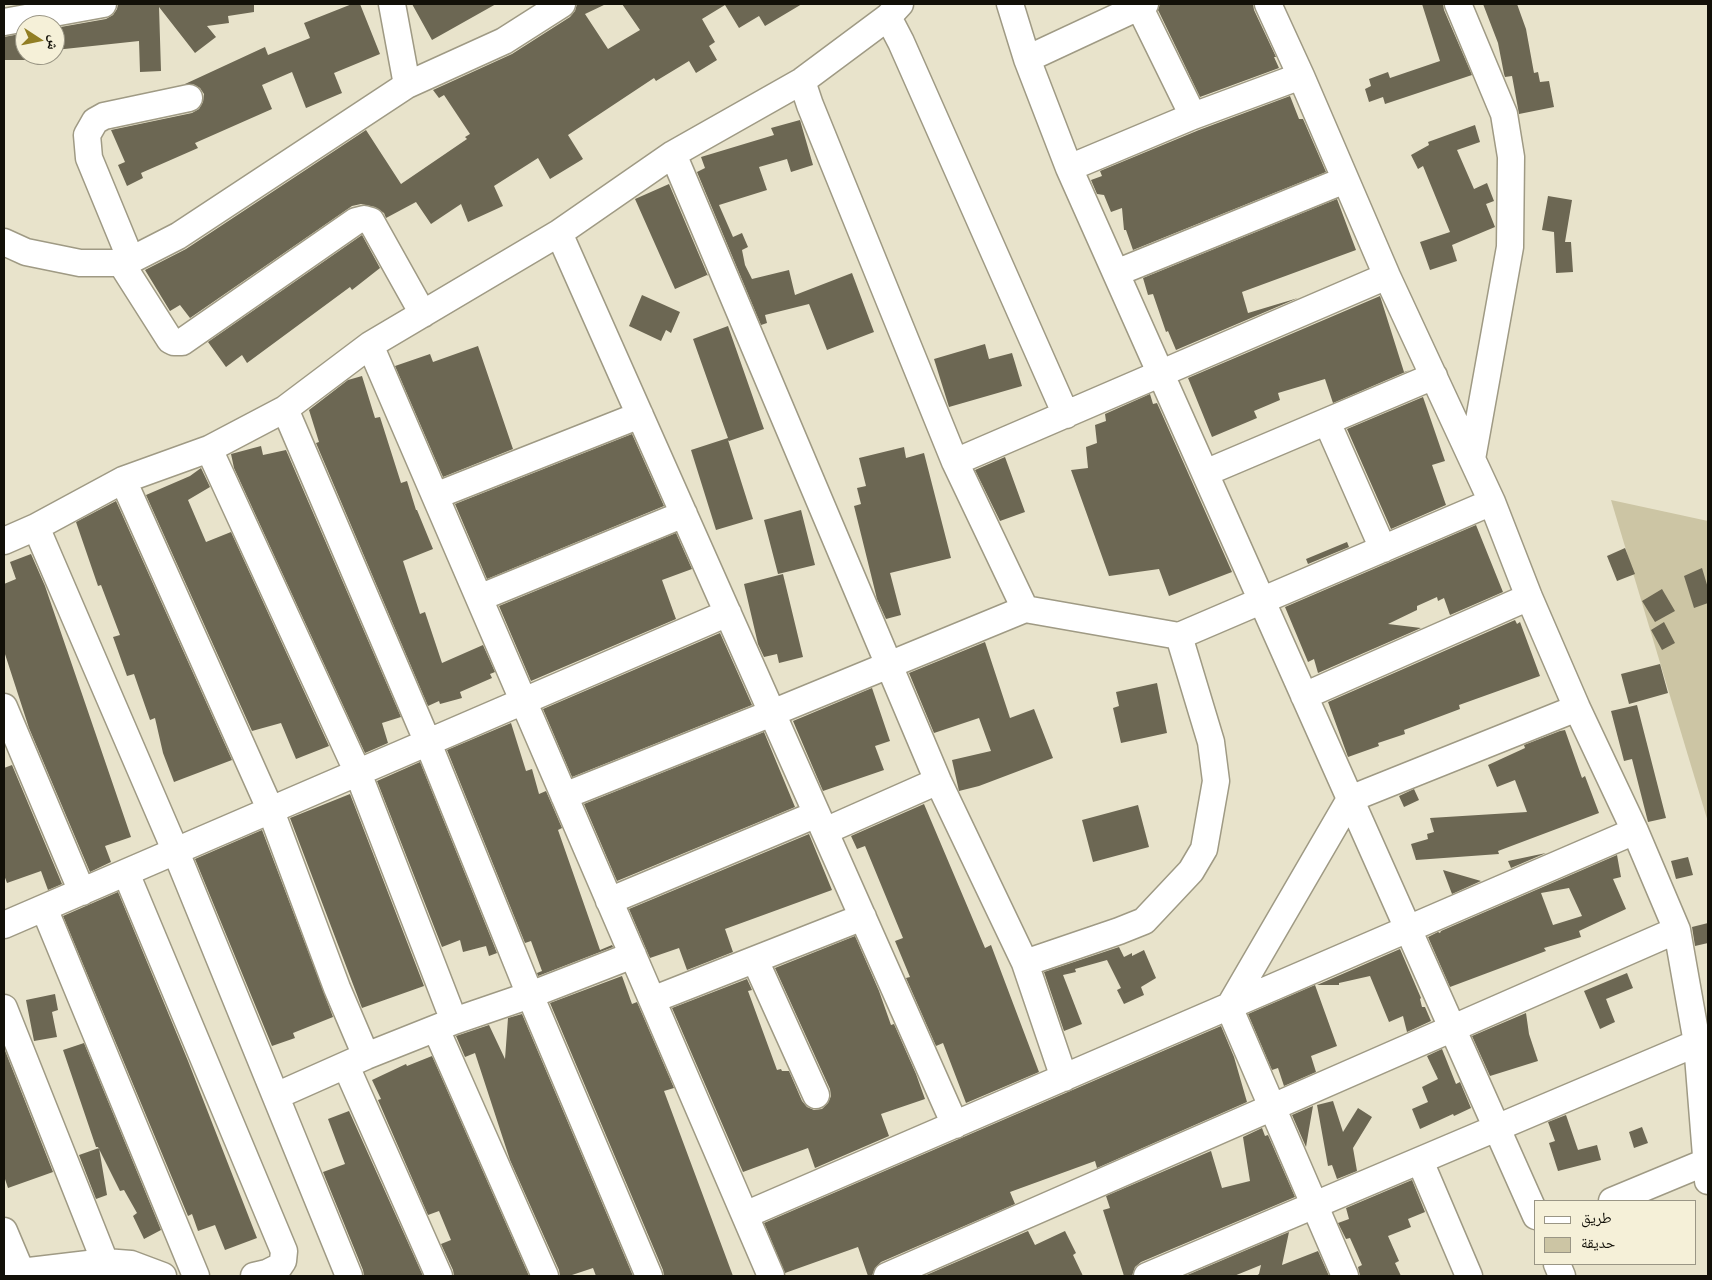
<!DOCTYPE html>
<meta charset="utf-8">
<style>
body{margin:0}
#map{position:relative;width:1712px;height:1280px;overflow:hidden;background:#e8e3cb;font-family:Montserrat,"Noto Naskh Arabic",sans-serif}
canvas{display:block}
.frame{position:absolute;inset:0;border:5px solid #121008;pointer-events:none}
.legend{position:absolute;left:1534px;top:1200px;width:162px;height:65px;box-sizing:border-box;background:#f5f0d8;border:1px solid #9a9685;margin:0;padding:6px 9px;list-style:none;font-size:15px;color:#121008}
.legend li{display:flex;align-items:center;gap:10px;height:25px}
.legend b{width:25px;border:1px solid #9a9685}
.north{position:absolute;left:15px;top:15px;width:50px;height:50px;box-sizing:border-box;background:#f5f0d8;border:1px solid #9a9685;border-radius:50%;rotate:101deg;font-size:14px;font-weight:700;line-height:20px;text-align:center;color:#121008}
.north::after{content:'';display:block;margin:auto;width:18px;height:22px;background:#917e24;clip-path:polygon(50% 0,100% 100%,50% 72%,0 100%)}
</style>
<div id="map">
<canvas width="1712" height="1280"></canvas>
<div class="frame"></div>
<ul class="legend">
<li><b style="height:6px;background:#fff"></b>طريق</li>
<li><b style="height:14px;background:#ccc5a4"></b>حديقة</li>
</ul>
<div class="north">ش</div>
</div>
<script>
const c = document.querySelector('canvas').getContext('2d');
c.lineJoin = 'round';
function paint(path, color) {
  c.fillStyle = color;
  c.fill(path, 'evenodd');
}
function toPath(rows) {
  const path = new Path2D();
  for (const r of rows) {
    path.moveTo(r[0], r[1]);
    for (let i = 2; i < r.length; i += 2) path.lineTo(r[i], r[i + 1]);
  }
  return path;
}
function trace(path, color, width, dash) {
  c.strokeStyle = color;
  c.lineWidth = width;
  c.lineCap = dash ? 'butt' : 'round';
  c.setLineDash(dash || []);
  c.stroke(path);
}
const green = toPath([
 [1611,500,1708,521,1708,822]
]);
const building = toPath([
 [118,4,254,4,254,12,228,16,229,23,207,26,216,37,195,53,159,7,161,71,140,72,139,41,55,50,55,28,106,19,113,15,117,9],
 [352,4,360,4,380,54,334,73,342,93,306,108,292,72,262,85,272,109,195,143,198,148,141,173,143,178,127,186,118,165,125,162,111,130,192,113,199,109,203,102,204,94,200,88,193,84,185,84,265,47,268,55,310,38,304,23],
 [412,4,496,4,432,40],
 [577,4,606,4,585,14,608,49,640,30,622,4,802,4,765,26,759,16,739,28,725,5,702,19,715,42,709,46,717,60,696,73,689,61,656,81,654,78,568,135,583,159,550,179,538,158,494,186,503,206,468,222,461,204,431,224,416,202,386,218,384,213,375,207,361,204,352,206,190,318,180,305,170,311,145,270,186,249,366,130,401,184,467,139,465,137,470,134,444,95,439,98,433,90,512,54,570,17,575,11],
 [1160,4,1253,4,1254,10,1276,57,1274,57,1279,68,1200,97,1160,14,1158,10],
 [1422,4,1443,4,1444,10,1472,75,1385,104,1383,97,1369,102,1365,89,1371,86,1369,79,1388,72,1390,78,1440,61],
 [1483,4,1517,4,1526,29,1534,73,1538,72,1540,82,1549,81,1554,107,1519,114,1512,76,1505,77,1504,74,1498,43],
 [25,33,25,60,4,60,4,37],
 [1290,96,1299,119,1303,119,1326,172,1133,250,1126,230,1124,230,1122,208,1111,212,1104,195,1097,194,1091,180,1102,176,1100,171,1199,130],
 [800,120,813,165,791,172,787,159,759,167,767,190,719,205,733,237,742,233,748,247,742,250,745,265,752,279,789,270,795,295,852,273,874,332,827,350,809,304,765,315,767,323,761,325,697,172,705,168,701,157,774,135,771,128],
 [1475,125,1480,142,1457,150,1474,189,1487,183,1494,201,1486,204,1495,227,1452,245,1457,261,1430,270,1420,242,1450,232,1423,166,1418,169,1411,155,1429,145,1428,142],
 [669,184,708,276,707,275,675,289,635,199],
 [1548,196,1572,200,1565,242,1571,242,1573,272,1556,273,1554,232,1542,230],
 [1337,199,1356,250,1242,292,1248,313,1298,298,1176,350,1168,331,1166,332,1153,294,1148,295,1143,278],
 [362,235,380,268,352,290,350,287,247,363,242,355,226,367,208,342],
 [642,295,680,312,671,333,666,330,661,341,629,326],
 [1380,296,1404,372,1410,370,1333,403,1325,379,1278,393,1280,400,1254,411,1257,418,1212,437,1188,378],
 [728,326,764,429,729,441,728,440,753,519,716,530,691,450,728,438,693,339],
 [985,344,989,359,1012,353,1022,386,949,407,934,359],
 [478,346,513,449,443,477,395,366,430,354,433,362],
 [362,376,375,418,380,417,401,483,407,481,416,510,417,510,433,549,403,561,420,614,425,612,442,663,483,645,495,672,490,674,492,678,460,692,462,698,440,704,439,701,428,706,316,443,319,442,309,410,348,380],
 [1150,394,1153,404,1157,403,1232,572,1169,596,1159,569,1109,576,1071,470,1088,468,1086,447,1097,443,1095,425,1106,421,1105,414],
 [1423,397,1445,461,1432,465,1446,505,1391,529,1347,429],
 [632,434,664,506,487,579,455,504],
 [261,446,263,455,286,450,401,717,382,723,388,743,365,753,234,468,231,454],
 [904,447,906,458,924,453,951,558,890,573,901,615,886,619,877,599,854,506,861,504,857,488,866,486,859,458],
 [1005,457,1025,512,1000,521,975,470],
 [201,468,210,487,188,500,206,542,231,532,329,746,296,759,281,723,252,731,146,495,190,476],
 [116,501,232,760,174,782,163,753,155,718,150,720,134,674,127,676,113,637,120,635,101,585,98,586,76,522],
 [801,510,815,565,778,574,764,520],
 [1476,525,1503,592,1450,615,1444,598,1438,601,1437,597,1417,606,1417,610,1388,624,1421,628,1318,673,1314,659,1308,662,1285,607],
 [676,533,692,569,662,580,676,619,531,681,499,606],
 [1347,542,1349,547,1308,564,1306,559],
 [1625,548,1635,574,1617,581,1607,556],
 [31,554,45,586,131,837,105,846,111,862,90,872,29,728,4,651,4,584,16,579,10,562],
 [1702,568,1708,588,1708,603,1694,608,1684,576],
 [783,574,803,657,779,663,777,654,764,657,758,644,744,584],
 [1662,589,1675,611,1655,622,1642,601],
 [1515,620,1517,624,1520,622,1540,676,1459,705,1460,709,1404,730,1405,734,1378,743,1379,746,1348,757,1328,702],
 [1664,622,1675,643,1662,650,1651,630],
 [720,633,752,705,572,777,543,709],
 [985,642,1010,718,1034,709,1053,758,979,786,959,791,952,760,991,751,979,718,934,733,909,673],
 [1660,664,1668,693,1629,704,1621,674],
 [1157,683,1167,733,1121,743,1113,708,1119,706,1116,692],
 [872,688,890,741,875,746,884,770,823,791,793,721],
 [1637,705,1666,818,1648,822,1632,759,1624,761,1611,711],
 [511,723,526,771,532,769,539,794,546,791,562,828,558,830,600,950,612,945,613,947,538,976,537,973,542,971,531,941,525,943,447,750],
 [1565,730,1582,778,1585,776,1599,813,1498,851,1499,854,1416,860,1411,844,1428,839,1427,834,1434,832,1430,818,1527,812,1515,780,1497,787,1488,765,1525,748,1524,745,1560,731],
 [764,732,795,807,617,881,584,804],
 [420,762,497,953,489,956,486,946,463,952,460,940,442,947,377,781],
 [12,765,62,884,48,890,41,871,7,883,4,875,4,768],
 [1414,789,1419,800,1404,807,1399,796],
 [350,794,424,986,362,1008,290,818],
 [924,804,985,948,991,945,1039,1072,966,1103,943,1043,936,1046,906,978,910,977,895,941,903,938,865,846,857,849,851,836],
 [1138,805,1149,847,1093,862,1082,820],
 [262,830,333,1017,293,1033,295,1038,272,1046,195,859],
 [809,834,832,890,725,929,733,952,687,970,679,948,650,958,629,909],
 [1546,853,1511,868,1508,861],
 [1617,855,1621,877,1613,879,1626,909,1579,931,1581,937,1544,948,1546,951,1450,987,1428,937,1438,932,1440,933,1441,931],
 [1569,888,1582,916,1553,925,1541,893],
 [1688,857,1693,875,1676,879,1671,861],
 [1443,870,1481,881,1452,894],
 [118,892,188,1061,257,1238,225,1250,215,1225,198,1231,192,1214,188,1216,63,916],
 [1708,923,1708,943,1695,946,1692,927],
 [855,936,879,991,891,1025,894,1024,916,1074,925,1099,881,1114,889,1136,815,1168,808,1148,743,1172,672,1008,747,979,752,990,748,991,777,1070,781,1069,782,1071,789,1071,802,1101,807,1107,814,1110,822,1109,828,1103,831,1096,830,1089,775,968],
 [1119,947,1124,957,1132,953,1132,956,1144,950,1156,978,1141,987,1144,995,1124,1004,1117,990,1121,988,1107,960,1075,969,1076,972,1063,975,1082,1024,1064,1031,1044,972],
 [1400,949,1421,998,1420,999,1422,1007,1425,1007,1431,1021,1407,1032,1403,1016,1389,1022,1370,976,1339,983,1339,985,1317,985],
 [1627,973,1633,988,1606,999,1615,1022,1600,1029,1584,991],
 [622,976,632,1004,637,1002,674,1088,664,1091,733,1276,664,1276,663,1270,550,1003],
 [1315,985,1337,1046,1311,1056,1316,1072,1284,1086,1278,1068,1272,1070,1248,1014],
 [55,994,58,1010,52,1012,57,1037,34,1041,26,1000],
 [1526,1013,1529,1034,1538,1061,1490,1076,1472,1036],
 [522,1014,633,1276,596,1276,593,1268,569,1276,560,1276,559,1270,510,1160,475,1053,465,1057,456,1036,489,1025,505,1059,508,1018],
 [1221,1026,1234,1057,1247,1102,1097,1168,1095,1161,1010,1192,1015,1204,881,1262,875,1268,872,1276,868,1276,858,1247,785,1273,764,1223],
 [84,1043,161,1230,144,1239,133,1216,137,1213,124,1190,120,1191,98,1147,96,1147,63,1050],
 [4,1048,53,1172,8,1188,4,1176],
 [1442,1049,1456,1084,1460,1082,1471,1108,1454,1116,1453,1114,1420,1129,1412,1109,1428,1102,1422,1087,1438,1079,1427,1056],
 [432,1056,529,1276,454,1276,453,1270,441,1244,451,1240,439,1211,428,1215,378,1100,381,1099,372,1080,406,1064,407,1066],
 [1333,1101,1343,1132,1358,1108,1372,1117,1353,1148,1357,1171,1337,1179,1332,1165,1328,1166,1317,1105],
 [1313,1106,1309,1129,1306,1147,1292,1115],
 [349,1111,423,1276,364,1276,363,1270,323,1172,345,1164,328,1119],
 [1566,1115,1578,1150,1597,1145,1601,1160,1558,1171,1549,1143,1555,1141,1548,1122],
 [1642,1127,1648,1143,1634,1148,1629,1132],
 [1262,1128,1265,1136,1268,1135,1295,1197,1141,1262,1135,1267,1132,1276,1124,1276,1103,1210,1110,1208,1106,1196,1211,1151,1222,1188,1250,1181,1243,1137],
 [99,1148,107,1195,96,1199,79,1155],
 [1412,1180,1425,1212,1408,1219,1411,1227,1388,1236,1399,1261,1395,1263,1401,1276,1360,1276,1358,1267,1362,1265,1350,1238,1346,1239,1338,1223,1349,1219,1346,1208],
 [1028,1231,1035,1245,1065,1231,1076,1253,1073,1255,1083,1276,924,1276],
 [1289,1232,1282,1265,1318,1251,1329,1276,1256,1276,1259,1274,1261,1265,1234,1276,1185,1276]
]);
const minor = toPath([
 [392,4,407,85],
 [1010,4,1027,59,1069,168,1536,1216],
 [1268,4,1301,76,1387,276,1492,502,1529,597,1577,708,1635,831,1677,930,1697,1043,1708,1181],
 [1458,4,1504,114,1511,157,1510,247,1472,459],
 [1139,6,1193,116],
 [888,17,901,42,1066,415],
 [4,22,103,4],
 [1027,59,1145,4],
 [802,81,810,105,955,462,1025,609],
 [673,154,938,781,1025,963,1064,1078],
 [1069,168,1193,116,1301,76],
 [559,233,955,1125],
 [4,242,26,252,80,263,121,263,131,260,178,236,407,85,504,41,562,4],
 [131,260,89,158,87,135,95,121,104,116,189,98],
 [121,263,170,340,174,342,182,342,356,221,364,219,371,221,423,314],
 [1116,273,1345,180],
 [370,345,771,1276],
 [285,409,428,743,530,995,649,1276],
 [1327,422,1383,549],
 [209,449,358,773,454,1021],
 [955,462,1387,276],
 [1205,473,1434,376],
 [123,480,271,811,337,988,366,1056],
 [435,496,640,415],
 [36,527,176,852,349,1276],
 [4,541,36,527,123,480,209,449,285,409,370,345,559,233,673,154,802,81,888,17,900,4],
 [479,598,684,514],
 [1304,696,1529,597],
 [4,707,82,892],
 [564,796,772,713,1025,609,1179,636,1492,502],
 [825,831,938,781],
 [126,873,284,1251,283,1261,279,1267,267,1273,254,1276],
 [609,901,817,814],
 [44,908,196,1276],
 [4,925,728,613],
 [755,960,816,1095],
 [1025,963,1119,931,1144,921,1191,871,1204,849,1216,781,1211,742,1179,636],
 [652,1000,863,917],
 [4,1008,105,1262],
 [436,1029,545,1276],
 [346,1066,439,1276],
 [276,1096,366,1056,454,1021,530,995,633,955],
 [1420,1161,1469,1276],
 [1612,1201,1706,1162],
 [745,1215,1635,831],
 [4,1231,23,1276],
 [1557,1264,1562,1276],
 [4,1274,105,1262,131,1264,163,1276],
 [887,1276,1677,930],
 [1147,1276,1697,1043],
 [1345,1276,1229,1007,1350,799,1577,708]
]);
paint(green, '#ccc5a4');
paint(building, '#6c6753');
trace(minor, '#9f9a84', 29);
trace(minor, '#fff', 26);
</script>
